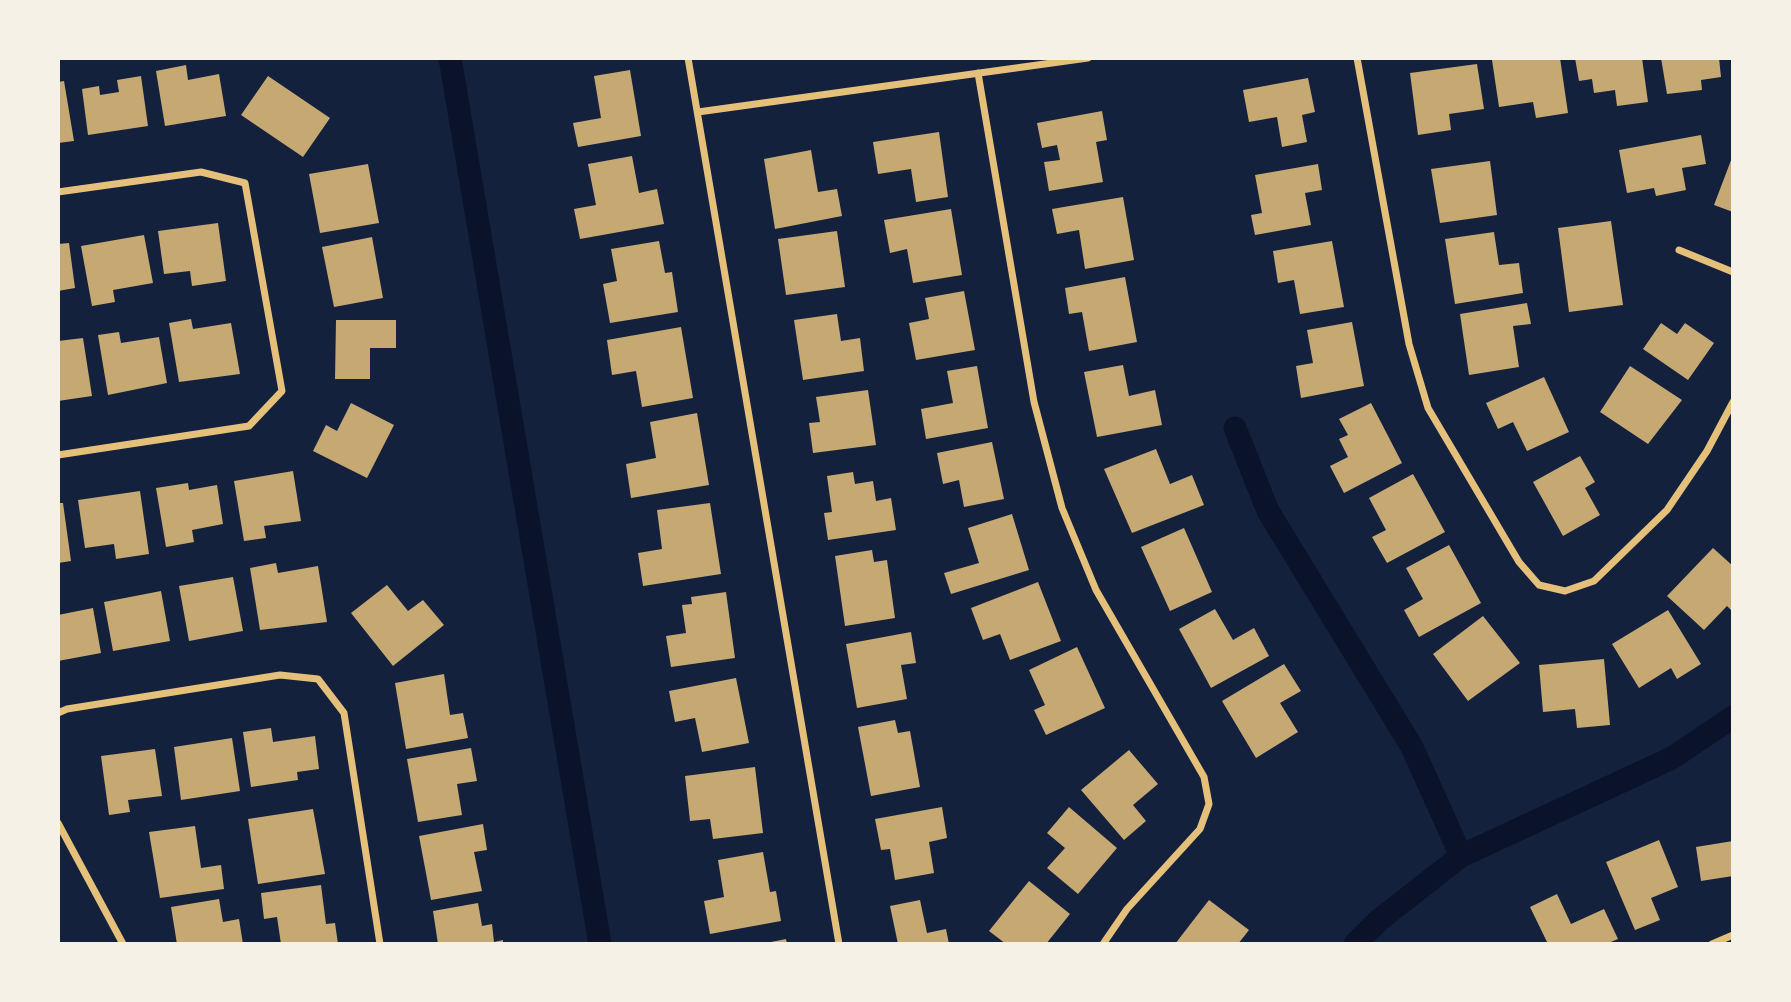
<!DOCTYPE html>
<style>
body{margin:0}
#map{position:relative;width:1791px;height:1002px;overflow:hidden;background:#14213d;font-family:Ubuntu,sans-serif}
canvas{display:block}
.frame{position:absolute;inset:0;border:60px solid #f6f1e7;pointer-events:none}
</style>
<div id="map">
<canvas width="1791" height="1002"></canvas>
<div class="frame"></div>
</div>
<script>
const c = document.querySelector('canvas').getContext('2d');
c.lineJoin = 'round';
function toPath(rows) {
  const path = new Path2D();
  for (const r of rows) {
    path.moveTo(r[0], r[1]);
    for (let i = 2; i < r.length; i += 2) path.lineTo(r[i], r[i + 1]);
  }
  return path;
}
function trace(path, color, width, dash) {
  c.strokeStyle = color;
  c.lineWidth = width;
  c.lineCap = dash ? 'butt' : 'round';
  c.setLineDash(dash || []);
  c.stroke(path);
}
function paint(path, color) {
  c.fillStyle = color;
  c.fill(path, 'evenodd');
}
const canal = toPath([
 [450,58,600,944],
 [1235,428,1268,511,1412,747,1461,856],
 [1355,944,1378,921,1461,856,1672,758,1733,717]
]);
const building = toPath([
 [1505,58,1560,58,1568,113,1536,118,1533,102,1499,107,1492,60],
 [1575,58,1642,58,1648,102,1617,106,1615,90,1594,93,1592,79,1579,81],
 [1661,58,1719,58,1721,77,1701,80,1702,90,1667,94],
 [1477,64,1484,109,1449,114,1451,130,1418,135,1410,73],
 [186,65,188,80,219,74,226,116,165,126,156,71],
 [630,70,641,136,578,147,573,123,601,118,594,76],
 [141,76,148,126,88,135,82,89,99,86,100,95,119,92,117,80],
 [268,76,330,118,303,157,241,115],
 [1308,78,1315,112,1302,115,1307,142,1282,147,1277,117,1249,122,1243,90],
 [64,81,74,141,58,143,58,82],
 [1102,111,1107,140,1096,142,1103,182,1049,191,1044,162,1060,160,1057,145,1042,148,1037,123],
 [939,132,948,197,916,202,911,169,878,174,873,142],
 [1701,135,1706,164,1682,168,1686,190,1656,196,1654,188,1627,193,1619,150],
 [811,150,818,192,837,189,842,216,775,229,764,159],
 [1733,155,1733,212,1714,205],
 [632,156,639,193,657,189,664,224,580,239,574,209,596,205,588,164],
 [1490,161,1497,215,1440,223,1431,169],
 [368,164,379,223,320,233,309,174],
 [1318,164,1322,190,1305,193,1311,225,1255,235,1251,215,1262,213,1255,175],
 [1123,197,1134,260,1085,269,1079,230,1057,234,1052,209],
 [951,209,962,275,913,283,907,249,890,253,884,220],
 [1611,221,1623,305,1569,312,1558,228],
 [218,223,226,281,192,286,190,271,164,274,158,231],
 [837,231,845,287,786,295,778,239],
 [1494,232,1499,265,1519,263,1523,293,1455,304,1445,239],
 [144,235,153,283,113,290,115,302,92,306,81,246],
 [372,237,383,298,334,307,322,247],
 [659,241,665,273,672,272,678,312,610,323,603,284,617,281,611,249],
 [1332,241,1344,307,1300,314,1294,280,1278,283,1273,251],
 [69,243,75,288,58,291,58,244],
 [1125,277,1137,342,1089,351,1082,312,1069,314,1065,288],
 [964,291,975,350,916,360,909,323,929,319,925,298],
 [1527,303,1531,324,1513,326,1519,367,1469,375,1460,314],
 [837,314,841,341,860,338,864,371,803,380,794,320],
 [191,319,193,329,231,323,240,374,179,382,169,323],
 [336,320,396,320,396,348,370,348,370,379,335,379],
 [1352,322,1364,386,1301,398,1296,366,1313,363,1307,330],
 [1661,323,1677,334,1685,323,1714,343,1688,380,1643,349],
 [681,327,693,398,642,407,636,371,612,375,607,340],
 [119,332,121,343,159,337,167,383,108,395,98,335],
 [83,338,92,396,58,401,58,341],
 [1123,365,1129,396,1155,390,1162,425,1097,437,1084,372],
 [977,366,988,428,926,439,921,409,953,403,947,371],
 [1630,366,1682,400,1648,444,1600,412],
 [1544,377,1569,432,1527,451,1513,422,1498,429,1486,403],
 [868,390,876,445,813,453,809,423,820,422,816,397],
 [351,403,394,425,367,478,313,451,326,425,337,431],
 [1371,403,1402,463,1344,493,1330,466,1348,457,1339,439,1348,435,1339,419],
 [697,413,709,485,631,498,626,464,656,458,650,422],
 [992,442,1004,499,964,507,959,480,943,484,937,453],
 [1156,449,1170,484,1192,475,1204,505,1132,533,1104,469],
 [1580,456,1595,482,1585,488,1600,515,1563,536,1533,482],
 [293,471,301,521,264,526,266,538,244,541,234,481],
 [853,472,855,484,873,481,876,501,891,498,896,530,828,540,824,513,832,512,827,476],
 [1413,474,1445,532,1387,563,1372,537,1386,530,1369,498],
 [188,483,189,490,217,485,223,524,192,530,194,542,166,547,156,488],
 [140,491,149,554,116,559,114,544,85,548,78,500],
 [58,503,63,503,71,561,58,563],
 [710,503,721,574,643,586,638,553,662,549,657,510],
 [1012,514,1029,570,951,594,944,573,979,563,968,528],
 [1184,528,1212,592,1170,611,1141,547],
 [1449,545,1481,603,1419,637,1404,610,1423,599,1406,568],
 [1713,548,1733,566,1733,612,1727,606,1704,630,1667,596],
 [872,550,874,562,887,560,895,618,845,626,835,556],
 [276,563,278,573,318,566,327,622,260,630,250,568],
 [233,577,243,631,189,641,179,586],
 [1038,582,1061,641,1010,660,1000,634,983,640,971,608],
 [387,585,408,611,423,600,444,625,393,666,351,613],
 [161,591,170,641,113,651,104,602],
 [726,592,735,658,671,667,666,636,686,633,682,605,692,604,691,597],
 [93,608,101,653,58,661,58,615],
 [1215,609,1233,640,1254,628,1269,656,1211,688,1179,629],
 [1668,610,1701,664,1677,679,1671,668,1639,688,1612,644],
 [1483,616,1520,663,1468,701,1433,654],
 [911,632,916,663,901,665,907,699,857,708,846,644],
 [1077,647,1105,708,1046,735,1034,710,1045,705,1029,670],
 [1604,659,1610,725,1577,728,1575,709,1543,712,1539,665],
 [1284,664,1301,691,1280,703,1298,732,1256,758,1222,701],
 [444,674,450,715,463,713,468,738,406,749,395,683],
 [736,678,749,743,702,752,695,718,675,722,669,691],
 [895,720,898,733,910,731,920,787,871,796,858,727],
 [271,728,273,742,315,736,319,769,297,772,298,780,251,787,243,732],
 [232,738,240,791,181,800,174,747],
 [471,748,477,781,457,784,462,815,418,822,407,759],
 [155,749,162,796,128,800,130,812,109,815,101,756],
 [1129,750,1158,784,1133,805,1146,821,1124,840,1081,790],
 [755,767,763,833,713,839,710,819,690,821,685,776],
 [942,807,947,838,929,842,934,873,895,880,890,849,881,850,875,819],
 [1069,807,1117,848,1078,894,1047,868,1065,848,1047,833],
 [313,809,325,874,258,884,248,819],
 [483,824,487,850,474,852,482,891,431,900,419,836],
 [195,826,201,868,221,865,224,889,160,898,149,832],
 [1659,840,1678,887,1651,898,1660,920,1635,930,1606,862],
 [1733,841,1733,876,1701,881,1696,847],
 [763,852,770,892,776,891,781,921,710,934,704,901,724,897,718,860],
 [1029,881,1070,914,1046,944,1006,944,989,931],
 [321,885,326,924,335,923,338,944,281,944,277,917,264,919,261,893],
 [1557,894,1571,924,1604,909,1618,939,1606,944,1548,944,1530,907],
 [219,899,223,922,239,919,243,944,177,944,171,907],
 [920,900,927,933,946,929,949,944,898,944,890,906],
 [1209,900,1249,930,1238,944,1175,944],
 [478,903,482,926,492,924,494,942,503,940,503,944,438,944,433,911],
 [786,939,787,944,766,944,766,943]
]);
const minor = toPath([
 [688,58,839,944],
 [1357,58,1409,344,1428,408,1519,562,1539,585,1565,591,1594,581,1667,510,1707,451,1733,402],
 [978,73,1034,402,1062,508,1096,590,1204,777,1209,804,1200,829,1127,909,1103,944],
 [698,112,1088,58],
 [58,192,201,172,245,183,282,391,249,426,58,455],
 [1679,250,1733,272],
 [58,713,67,709,280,675,318,679,344,713,380,944],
 [58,823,123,944],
 [1712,944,1733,935]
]);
trace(canal, '#0b132b', 23);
paint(building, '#c6a872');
trace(minor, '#e5c07b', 7);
</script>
